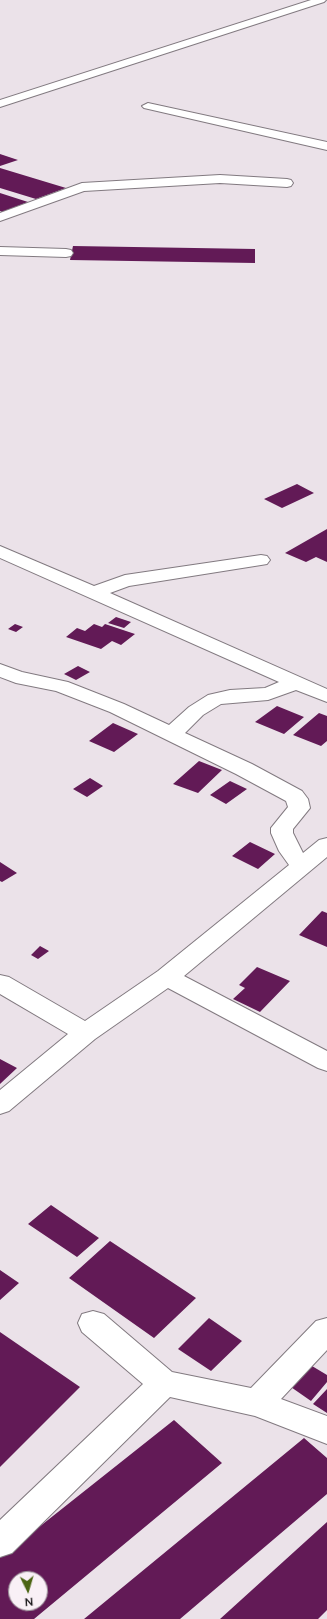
<!DOCTYPE html>
<style>
body{margin:0}
#map{position:relative;width:327px;height:1619px;overflow:hidden;background:#ebe2e9;font-family:Lato,sans-serif}
canvas{display:block}
.north{position:absolute;left:8px;top:1571px;width:40px;height:40px;box-sizing:border-box;background:#f9f0f6;border:1px solid #9d969b;border-radius:50%;rotate:175deg;font-size:11px;font-weight:700;line-height:16px;text-align:center;color:#121012}
.north::after{content:'';display:block;margin:auto;width:14px;height:18px;background:#4b6413;clip-path:polygon(50% 0,100% 100%,50% 72%,0 100%)}
</style>
<div id="map">
<canvas width="327" height="1619"></canvas>
<div class="north">N</div>
</div>
<script>
const c = document.querySelector('canvas').getContext('2d');
c.lineJoin = 'round';
function paint(path, color) {
  c.fillStyle = color;
  c.fill(path, 'evenodd');
}
function toPath(rows) {
  const path = new Path2D();
  for (const r of rows) {
    path.moveTo(r[0], r[1]);
    for (let i = 2; i < r.length; i += 2) path.lineTo(r[i], r[i + 1]);
  }
  return path;
}
function trace(path, color, width, dash) {
  c.strokeStyle = color;
  c.lineWidth = width;
  c.lineCap = dash ? 'butt' : 'round';
  c.setLineDash(dash || []);
  c.stroke(path);
}
const building = toPath([
 [0,154,18,160,0,166],
 [0,168,66,188,36,199,0,188],
 [0,193,28,202,2,212,0,211],
 [73,246,255,249,255,263,70,260],
 [297,484,314,493,282,508,264,499],
 [327,529,327,562,316,557,306,562,285,553],
 [116,617,131,622,124,628,108,623],
 [15,624,23,627,16,632,8,629],
 [94,624,102,627,105,624,135,634,121,645,112,641,101,649,66,637,77,628,85,631],
 [78,666,90,672,76,680,64,674],
 [277,706,304,717,284,734,255,722],
 [319,713,327,716,327,741,321,746,293,735],
 [113,723,138,734,114,752,89,741],
 [199,761,222,770,198,793,173,784],
 [90,778,103,786,87,797,73,789],
 [230,781,247,789,226,804,210,795],
 [250,842,275,854,258,869,232,856],
 [0,862,17,873,2,882,0,881],
 [322,911,327,913,327,947,299,935],
 [40,946,49,951,38,959,31,955],
 [257,967,290,981,260,1012,233,999,245,988,239,985],
 [0,1059,17,1068,0,1084],
 [51,1205,99,1238,77,1257,28,1224],
 [110,1241,196,1298,154,1338,69,1278],
 [0,1270,19,1283,0,1300],
 [209,1318,242,1341,211,1371,178,1349],
 [0,1332,80,1387,0,1467],
 [307,1363,327,1375,327,1382,311,1401,288,1385],
 [327,1389,327,1413,313,1404],
 [174,1420,222,1463,34,1619,0,1619,0,1558],
 [16,1579,40,1579,40,1603,16,1603],
 [304,1438,327,1458,327,1494,180,1619,84,1619],
 [327,1522,327,1610,318,1619,220,1619]
]);
const minor = toPath([
 [311,0,326,0,324,2,0,107,0,100,311,0],
 [148,103,327,142,327,150,144,108,142,106,148,103],
 [220,175,287,179,291,180,293,183,291,186,287,187,220,183,84,191,0,221,0,213,82,183,220,175],
 [0,247,66,249,71,250,73,253,71,256,66,257,0,255,0,247],
 [0,546,94,586,125,575,261,555,267,556,270,560,267,564,261,565,129,586,110,593,327,689,327,702,296,690,268,700,221,704,203,715,185,733,252,764,302,791,308,799,310,808,293,829,293,833,303,853,319,840,327,838,327,857,184,976,327,1051,327,1071,318,1068,168,988,95,1039,9,1111,0,1114,0,1090,68,1034,0,994,0,975,9,977,85,1021,158,971,289,865,279,851,271,833,271,828,288,807,286,801,236,774,110,712,56,691,16,683,0,677,0,664,22,672,68,682,124,704,169,725,189,707,208,695,230,690,265,688,279,682,0,558,0,546],
 [93,1311,104,1314,172,1372,251,1388,316,1321,327,1318,327,1350,281,1399,327,1416,327,1444,255,1416,170,1397,12,1553,0,1557,0,1520,143,1384,82,1332,78,1323,82,1314,93,1311]
]);
paint(building, '#621a56');
trace(minor, '#827a80', 2);
paint(minor, '#fff');
</script>
